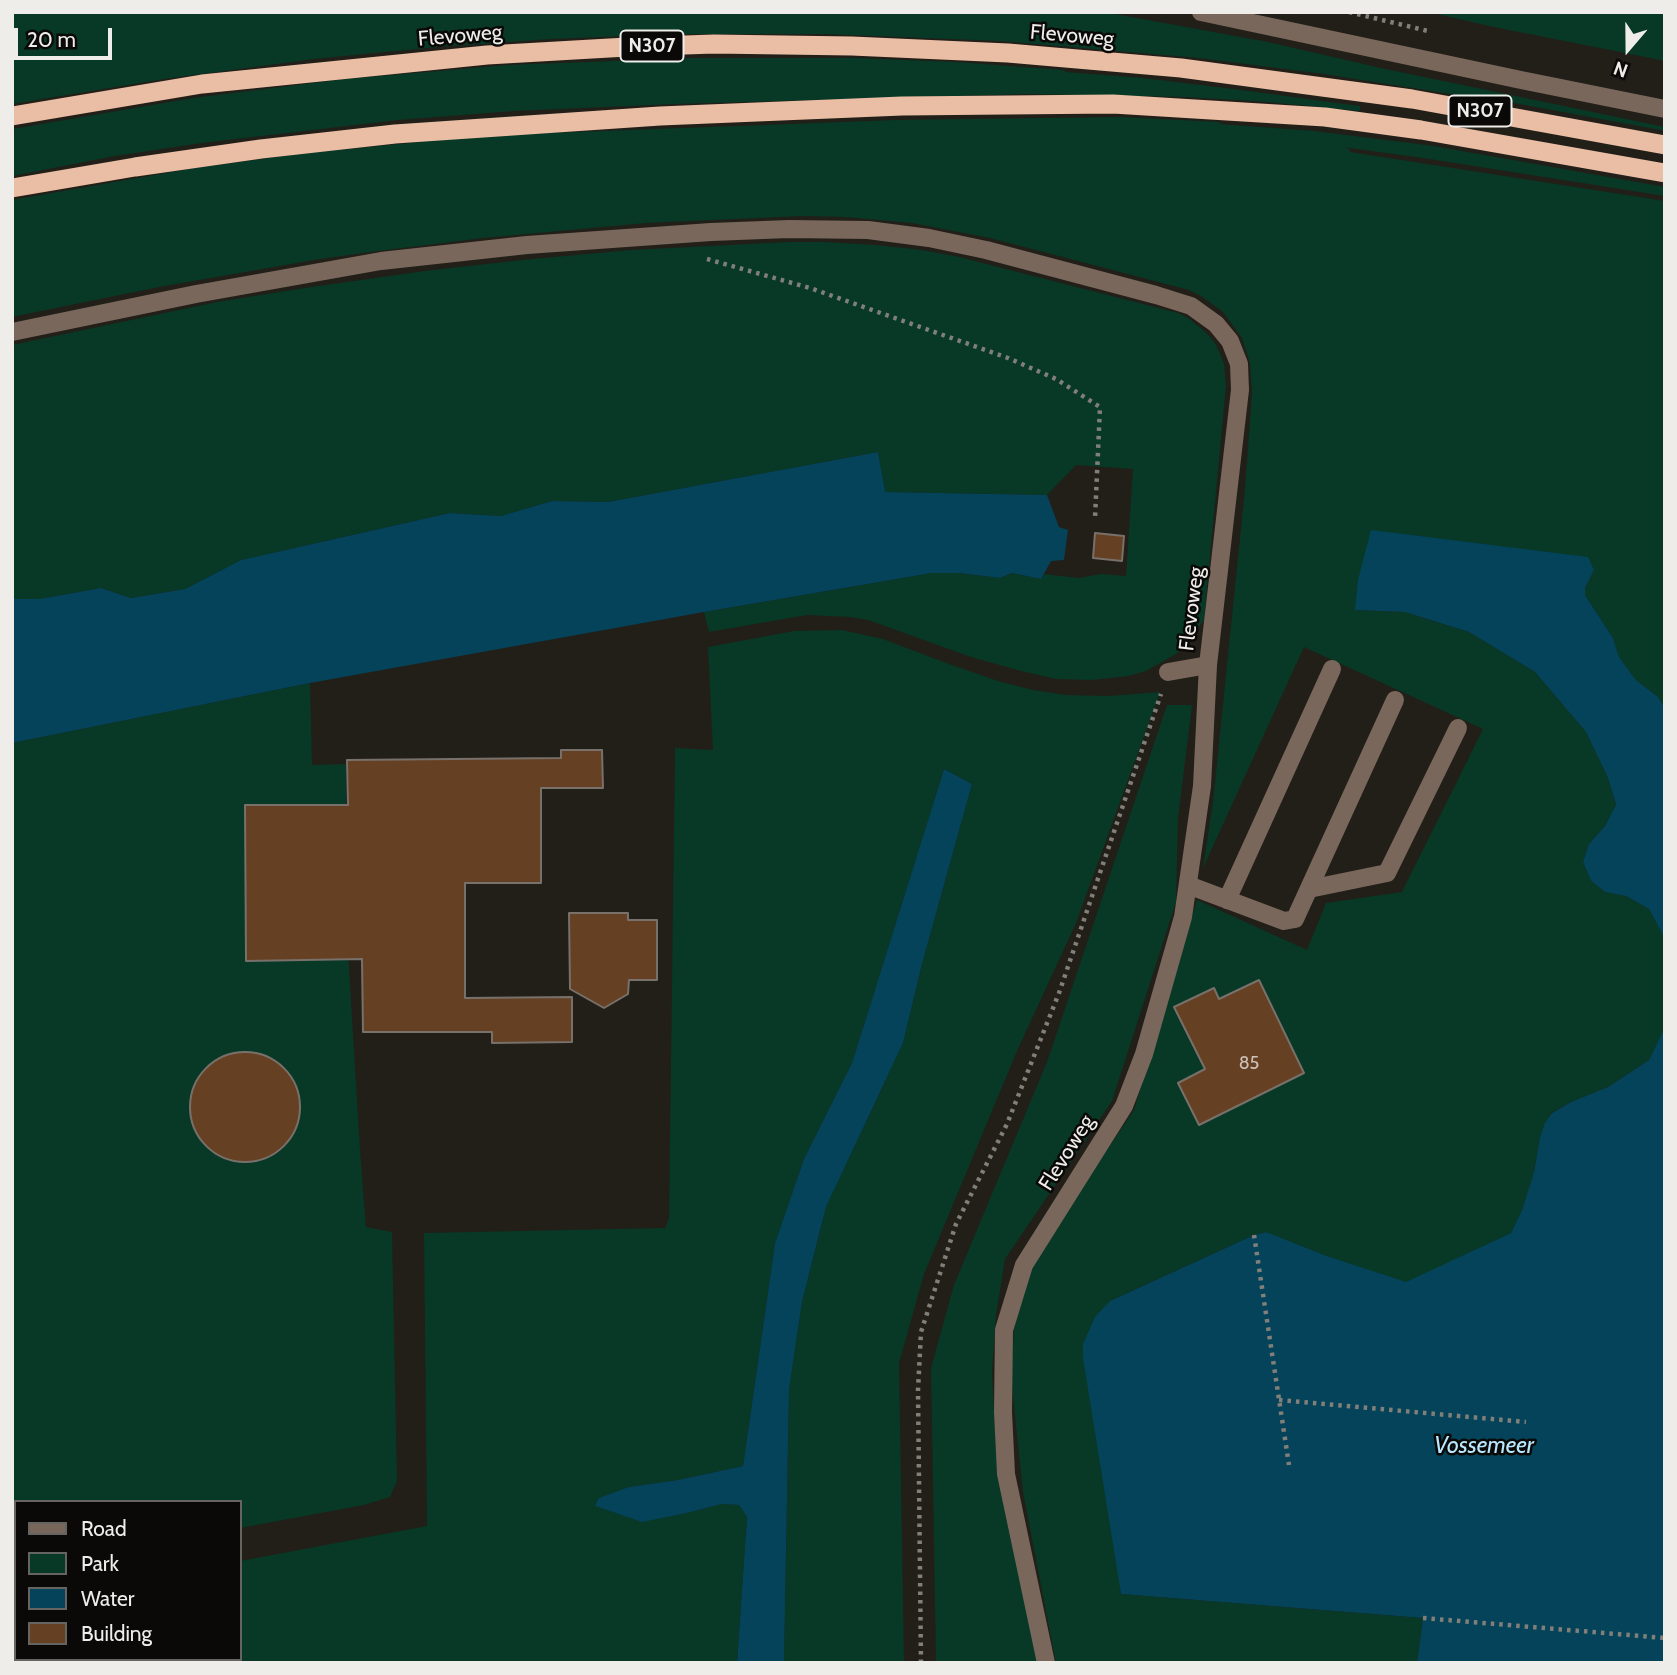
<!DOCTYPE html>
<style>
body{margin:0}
#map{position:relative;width:1677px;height:1675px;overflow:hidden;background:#221f18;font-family:Cabin,sans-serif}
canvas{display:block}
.frame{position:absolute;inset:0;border:14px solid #efede9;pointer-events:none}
.legend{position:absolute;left:14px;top:1500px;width:228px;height:161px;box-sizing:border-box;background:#0a0907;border:2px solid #666461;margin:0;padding:9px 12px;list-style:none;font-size:21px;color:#efede9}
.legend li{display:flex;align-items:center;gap:14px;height:35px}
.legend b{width:35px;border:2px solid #666461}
.north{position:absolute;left:1593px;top:14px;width:70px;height:70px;-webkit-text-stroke:5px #0a0907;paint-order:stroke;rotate:200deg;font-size:19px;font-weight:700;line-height:28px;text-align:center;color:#efede9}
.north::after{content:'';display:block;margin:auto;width:24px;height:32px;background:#efede9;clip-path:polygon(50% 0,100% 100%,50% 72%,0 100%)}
.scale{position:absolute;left:14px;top:28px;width:98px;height:32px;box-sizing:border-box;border:4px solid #efede9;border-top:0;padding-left:9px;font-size:21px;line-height:24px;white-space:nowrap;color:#efede9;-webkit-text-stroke:5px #0a0907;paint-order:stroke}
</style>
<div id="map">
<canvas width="1677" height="1675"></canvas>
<div class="frame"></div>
<ul class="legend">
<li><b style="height:9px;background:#7a675c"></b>Road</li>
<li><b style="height:19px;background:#083826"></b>Park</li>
<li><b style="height:19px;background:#044359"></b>Water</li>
<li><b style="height:19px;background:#664023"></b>Building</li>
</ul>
<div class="north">N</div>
<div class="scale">20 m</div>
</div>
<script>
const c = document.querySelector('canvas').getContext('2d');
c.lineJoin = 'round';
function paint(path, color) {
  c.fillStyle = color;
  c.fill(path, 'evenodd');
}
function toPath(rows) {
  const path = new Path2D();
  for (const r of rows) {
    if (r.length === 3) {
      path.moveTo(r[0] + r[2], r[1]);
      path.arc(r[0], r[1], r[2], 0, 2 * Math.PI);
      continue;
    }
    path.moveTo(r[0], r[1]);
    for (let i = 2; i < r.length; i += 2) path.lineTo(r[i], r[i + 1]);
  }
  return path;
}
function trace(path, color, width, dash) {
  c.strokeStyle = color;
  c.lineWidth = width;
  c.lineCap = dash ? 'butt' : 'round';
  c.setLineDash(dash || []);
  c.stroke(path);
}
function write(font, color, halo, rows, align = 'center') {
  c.font = font + ' Cabin,sans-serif';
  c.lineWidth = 5;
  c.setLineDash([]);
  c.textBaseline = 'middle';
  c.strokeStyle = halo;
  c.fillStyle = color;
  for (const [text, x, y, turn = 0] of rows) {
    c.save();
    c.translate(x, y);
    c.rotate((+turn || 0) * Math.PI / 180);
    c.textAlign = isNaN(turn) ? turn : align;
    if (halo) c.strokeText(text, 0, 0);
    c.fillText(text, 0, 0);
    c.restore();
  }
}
const green = toPath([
 [33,12,1104,12,1268,42,1381,68,1665,127,1665,131,1471,95,1470,97,1324,74,1199,58,1001,41,824,34,675,34,551,39,438,47,314,59,164,79,12,104,12,14],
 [1428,12,1665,12,1665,61,1489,26],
 [689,58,852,58,956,62,1063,70,1066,72,1143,78,1234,89,1360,106,1360,111,1256,101,1184,97,1027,94,674,104,514,111,398,120,202,143,115,156,12,176,12,129,193,98,345,79,508,65],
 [1120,117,1219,122,1220,124,1315,131,1434,146,1665,187,1665,196,1423,158,1342,147,1350,149,1350,152,1665,201,1665,708,1658,697,1636,680,1619,657,1613,638,1585,595,1585,588,1594,570,1356,610,1405,612,1469,632,1535,672,1586,732,1608,778,1616,806,1605,826,1589,844,1583,862,1591,881,1605,892,1626,896,1649,909,1660,929,1665,939,1664,1030,1649,1060,1608,1087,1571,1102,1551,1113,1540,1137,1534,1172,1522,1210,1511,1233,1406,1283,1327,1256,1265,1232,1254,1235,1110,1301,1121,1594,1423,1618,1417,1663,1056,1663,1023,1492,1011,1377,1014,1329,1021,1292,1036,1255,1134,1110,1197,900,1307,950,1326,903,1402,892,1483,729,1304,647,1203,868,1213,802,1245,489,1252,392,1250,363,1242,338,1223,312,1201,296,1189,290,990,238,912,223,845,217,803,216,646,223,483,238,378,251,320,259,159,287,12,317,12,200,189,169,297,154,461,138,550,133,895,120],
 [787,242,824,242,876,245,922,250,959,257,1178,313,1188,318,1202,329,1213,340,1219,351,1224,364,1226,385,1204,620,1186,644,1176,654,1146,671,1128,676,1092,680,1056,679,1021,671,971,657,868,620,850,617,807,615,709,632,704,612,932,573,958,573,1000,578,1012,573,1041,579,1043,574,1079,578,1101,574,1126,576,1133,469,1076,465,1047,495,884,492,878,452,608,502,552,501,501,516,450,513,241,560,185,589,131,598,101,588,39,599,12,599,12,345,217,302,311,287,432,270,532,259,631,250],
 [842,630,883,639,949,664,998,681,1033,690,1066,695,1108,696,1160,692,1076,923,1017,1051,924,1274,899,1363,904,1663,784,1663,789,1390,802,1302,826,1207,903,1043,922,964,972,784,944,769,852,1063,804,1159,775,1243,743,1466,678,1480,629,1487,595,1506,642,1521,687,1513,722,1504,739,1505,747,1517,737,1663,12,1663,12,1603,16,1602,16,1659,240,1659,240,1561,427,1526,424,1233,665,1228,669,1219,675,748,713,750,708,647,794,631],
 [310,683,312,765,346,764,346,918,360,1150,366,1227,392,1232,397,1481,390,1497,364,1505,240,1528,240,1502,16,1502,16,1569,12,1569,12,743],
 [1167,705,1192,705,1178,818,1176,902,1112,1101,1005,1259,996,1315,992,1373,997,1469,1040,1663,936,1663,931,1368,954,1285,1047,1062]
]);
const water = toPath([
 [878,452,885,492,1047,495,1059,527,1068,530,1064,560,1051,561,1041,579,1012,573,1000,578,959,573,932,573,704,612,310,683,12,743,12,599,39,599,101,588,131,598,185,589,241,560,450,513,501,516,552,501,608,502],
 [1371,530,1588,557,1594,570,1585,588,1585,595,1613,638,1619,657,1636,680,1658,697,1665,708,1665,939,1649,909,1626,896,1605,892,1591,881,1583,862,1589,844,1605,826,1616,805,1608,778,1586,732,1535,672,1469,632,1405,612,1355,610,1358,580],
 [944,769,972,784,922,964,903,1043,826,1207,802,1302,789,1390,784,1663,737,1663,747,1517,739,1505,722,1504,687,1513,642,1522,595,1506,599,1498,629,1487,678,1480,743,1466,775,1243,804,1159,852,1063],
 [1665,1027,1665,1663,1417,1663,1423,1618,1121,1594,1083,1358,1083,1344,1095,1317,1110,1301,1254,1235,1266,1232,1327,1256,1406,1282,1511,1233,1522,1210,1534,1172,1540,1137,1545,1123,1552,1113,1571,1102,1608,1087,1649,1060]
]);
const building = toPath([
 [1095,533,1124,536,1122,561,1093,558,1095,533],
 [561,750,602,750,603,788,541,788,541,883,465,883,465,998,572,997,572,1042,492,1043,492,1032,363,1032,362,959,246,961,245,805,348,805,347,760,561,758,561,750],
 [569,913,628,913,628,920,657,920,657,980,629,980,628,994,604,1008,570,989,569,913],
 [1259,980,1304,1073,1199,1125,1178,1083,1205,1069,1174,1007,1214,988,1219,999,1259,980],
 [245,1107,55]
]);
const path = toPath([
 [1349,12,1428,31],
 [707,259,810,288,1008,358,1056,379,1100,407,1095,518],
 [1254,1235,1289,1465],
 [1279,1400,1526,1422],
 [1423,1618,1665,1638],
 [921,1663,918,1390,921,1332,956,1224,1007,1124,1059,993,1161,694]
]);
const service = toPath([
 [1188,885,1284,921,1295,919,1395,700],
 [1309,889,1387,873,1458,728],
 [1227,900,1332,669]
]);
const minor = toPath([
 [1201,12,1521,80,1665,109],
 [12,332,196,294,381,261,527,245,711,232,789,229,868,230,929,238,986,250,1156,295,1191,306,1216,324,1230,341,1239,364,1240,390,1208,665,1202,786,1183,917,1144,1054,1124,1106,1024,1265,1004,1330,1003,1412,1006,1474,1046,1663],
 [1168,672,1208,665]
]);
const trunk = toPath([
 [12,116,202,84,487,55,627,47,714,44,852,46,1008,53,1181,68,1412,99,1665,145],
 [12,188,135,167,261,149,395,134,660,116,902,106,1113,104,1325,117,1421,130,1665,173]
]);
const numberNames = [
 ["85",1249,1064]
];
const shields = [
 [652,46,63],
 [1480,111,63]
];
const shieldNames = [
 ["N307",652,46],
 ["N307",1480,111]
];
const streetNames = [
 ["Flevoweg",460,36,-5],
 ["Flevoweg",1072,36,5],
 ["Flevoweg",1192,609,-83],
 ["Flevoweg",1067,1153,-58]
];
const waterNames = [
 ["Vossemeer",1484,1446]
];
paint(green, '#083826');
paint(water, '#044359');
paint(building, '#664023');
trace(building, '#78706a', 2);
trace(path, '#817f79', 4.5, [3.5, 5]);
trace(service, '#7a675c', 18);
trace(minor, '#7a675c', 18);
trace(trunk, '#eabea4', 19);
write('18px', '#cdc2b8', null, numberNames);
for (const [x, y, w] of shields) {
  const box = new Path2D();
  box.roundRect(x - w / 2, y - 15.5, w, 31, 5);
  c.fillStyle = '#0a0907';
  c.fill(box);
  trace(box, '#efede9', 2);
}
write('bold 19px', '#efede9', null, shieldNames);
write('21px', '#efede9', '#0a0907', streetNames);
write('italic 23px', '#b8e8fe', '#0a0907', waterNames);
</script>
